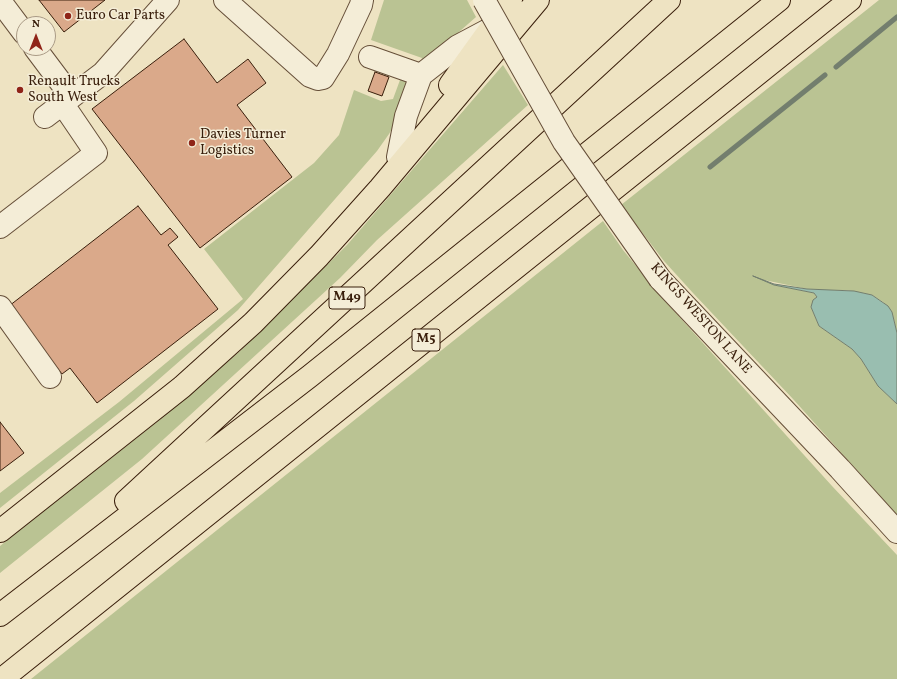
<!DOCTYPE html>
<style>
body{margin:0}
#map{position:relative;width:897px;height:679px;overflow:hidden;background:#eee3c2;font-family:Vollkorn,serif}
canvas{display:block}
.north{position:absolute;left:16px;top:16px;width:40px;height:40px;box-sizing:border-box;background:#f4edd7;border:1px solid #a99a85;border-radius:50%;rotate:0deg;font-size:11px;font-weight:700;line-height:16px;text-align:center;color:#391e0b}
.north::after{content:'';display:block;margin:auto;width:14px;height:18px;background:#8f2418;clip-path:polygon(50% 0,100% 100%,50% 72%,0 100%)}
</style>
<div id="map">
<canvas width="897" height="679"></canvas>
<div class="north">N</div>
</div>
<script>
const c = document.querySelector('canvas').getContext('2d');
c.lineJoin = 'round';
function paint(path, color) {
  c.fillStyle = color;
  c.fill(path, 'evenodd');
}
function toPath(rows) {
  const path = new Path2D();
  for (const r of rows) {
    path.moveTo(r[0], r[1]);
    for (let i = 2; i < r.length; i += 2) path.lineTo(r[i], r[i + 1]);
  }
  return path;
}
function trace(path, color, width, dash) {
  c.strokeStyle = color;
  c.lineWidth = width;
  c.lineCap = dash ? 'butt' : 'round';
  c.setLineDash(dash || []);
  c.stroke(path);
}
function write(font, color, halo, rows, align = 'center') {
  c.font = font + ' Vollkorn,serif';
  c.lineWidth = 3;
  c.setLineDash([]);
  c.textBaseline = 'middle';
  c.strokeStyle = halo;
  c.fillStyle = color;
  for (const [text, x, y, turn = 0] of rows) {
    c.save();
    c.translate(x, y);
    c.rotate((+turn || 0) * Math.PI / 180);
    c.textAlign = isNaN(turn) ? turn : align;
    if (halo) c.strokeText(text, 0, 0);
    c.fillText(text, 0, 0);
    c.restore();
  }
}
const green = toPath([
 [384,0,467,0,476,17,419,67,422,58,371,40],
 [879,0,897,0,897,333,892,312,883,302,872,295,845,290,828,291,807,289,764,280,774,285,814,293,817,297,811,307,819,326,852,349,861,359,878,386,897,404,897,515,793,399,693,293,664,261,621,205],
 [503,65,528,105,377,240,340,278,142,459,0,573,0,546,157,422,240,351,347,245],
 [400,80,413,81,405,104,389,134,377,151,238,310,134,401,0,508,0,493,119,402,243,299,204,249,314,163,339,135,354,90,381,101,393,99],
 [603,221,623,250,665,301,832,486,897,555,897,679,31,679]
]);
const water = toPath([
 [753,276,774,284,807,289,854,291,872,295,888,306,892,312,897,333,897,404,878,386,861,359,852,349,819,326,811,307,813,300,817,297,814,293,774,285,753,276]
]);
const stream = toPath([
 [836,67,897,17],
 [710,167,825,75]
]);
const building = toPath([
 [39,0,105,0,64,32,39,0],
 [184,39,217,83,248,59,266,83,237,105,292,177,200,248,92,109,184,39],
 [375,72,389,77,382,96,368,91,375,72],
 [138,206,161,235,170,228,178,237,168,245,218,309,97,403,70,368,62,374,9,306,138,206],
 [0,422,24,453,0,471,0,422]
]);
const minor = toPath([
 [225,0,310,76,318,79,323,78,338,54,361,5,362,0],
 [0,1,24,33],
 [35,48,71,96],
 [370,57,421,75],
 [45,117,103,73,168,0],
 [398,157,406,116,421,75,458,46,490,29],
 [0,227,96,153,62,103],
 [660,279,840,469,897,532],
 [0,307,50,377]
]);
const highway = toPath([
 [450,85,511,0],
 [126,501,669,0],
 [0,531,182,387,253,323,319,256,380,188,538,0],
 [0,615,310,376,779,0],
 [2,679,850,0]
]);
const minorBridge = toPath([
 [484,0,564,142,660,279]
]);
const markers = [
 [68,16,4,"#8f2418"],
 [20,90,4,"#8f2418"],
 [192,143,4,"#8f2418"]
];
const shields = [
 [347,298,36],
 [426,340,28]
];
const shieldNames = [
 ["M49",347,298],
 ["M5",426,340]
];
const poiNames = [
 ["Euro Car Parts",76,16],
 ["Renault Trucks",28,82],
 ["South West",28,98],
 ["Davies Turner",200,135],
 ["Logistics",200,151]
];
const streetNames = [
 ["KINGS WESTON LANE",700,319,48]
];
paint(green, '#bac393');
paint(water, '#99beb0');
trace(water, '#737e6e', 1);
trace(stream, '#737e6e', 5);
paint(building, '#daa98a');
trace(building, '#391e0b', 1);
trace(minor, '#664f39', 24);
trace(highway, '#391e0b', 24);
trace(minor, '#f4edd7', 22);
trace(highway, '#eee3c2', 22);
trace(minorBridge, '#664f39', 24, []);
trace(minorBridge, '#f4edd7', 22);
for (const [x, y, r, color] of markers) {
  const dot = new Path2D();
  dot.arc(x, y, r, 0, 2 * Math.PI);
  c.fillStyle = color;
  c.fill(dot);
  trace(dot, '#f4edd7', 1.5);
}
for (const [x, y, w] of shields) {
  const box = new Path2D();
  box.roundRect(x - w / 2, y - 11, w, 22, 3);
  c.fillStyle = '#f4edd7';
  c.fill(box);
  trace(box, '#391e0b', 1);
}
write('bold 13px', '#391e0b', null, shieldNames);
write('14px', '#391e0b', '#f4edd7', poiNames, 'left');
write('14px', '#391e0b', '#f4edd7', streetNames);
</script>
